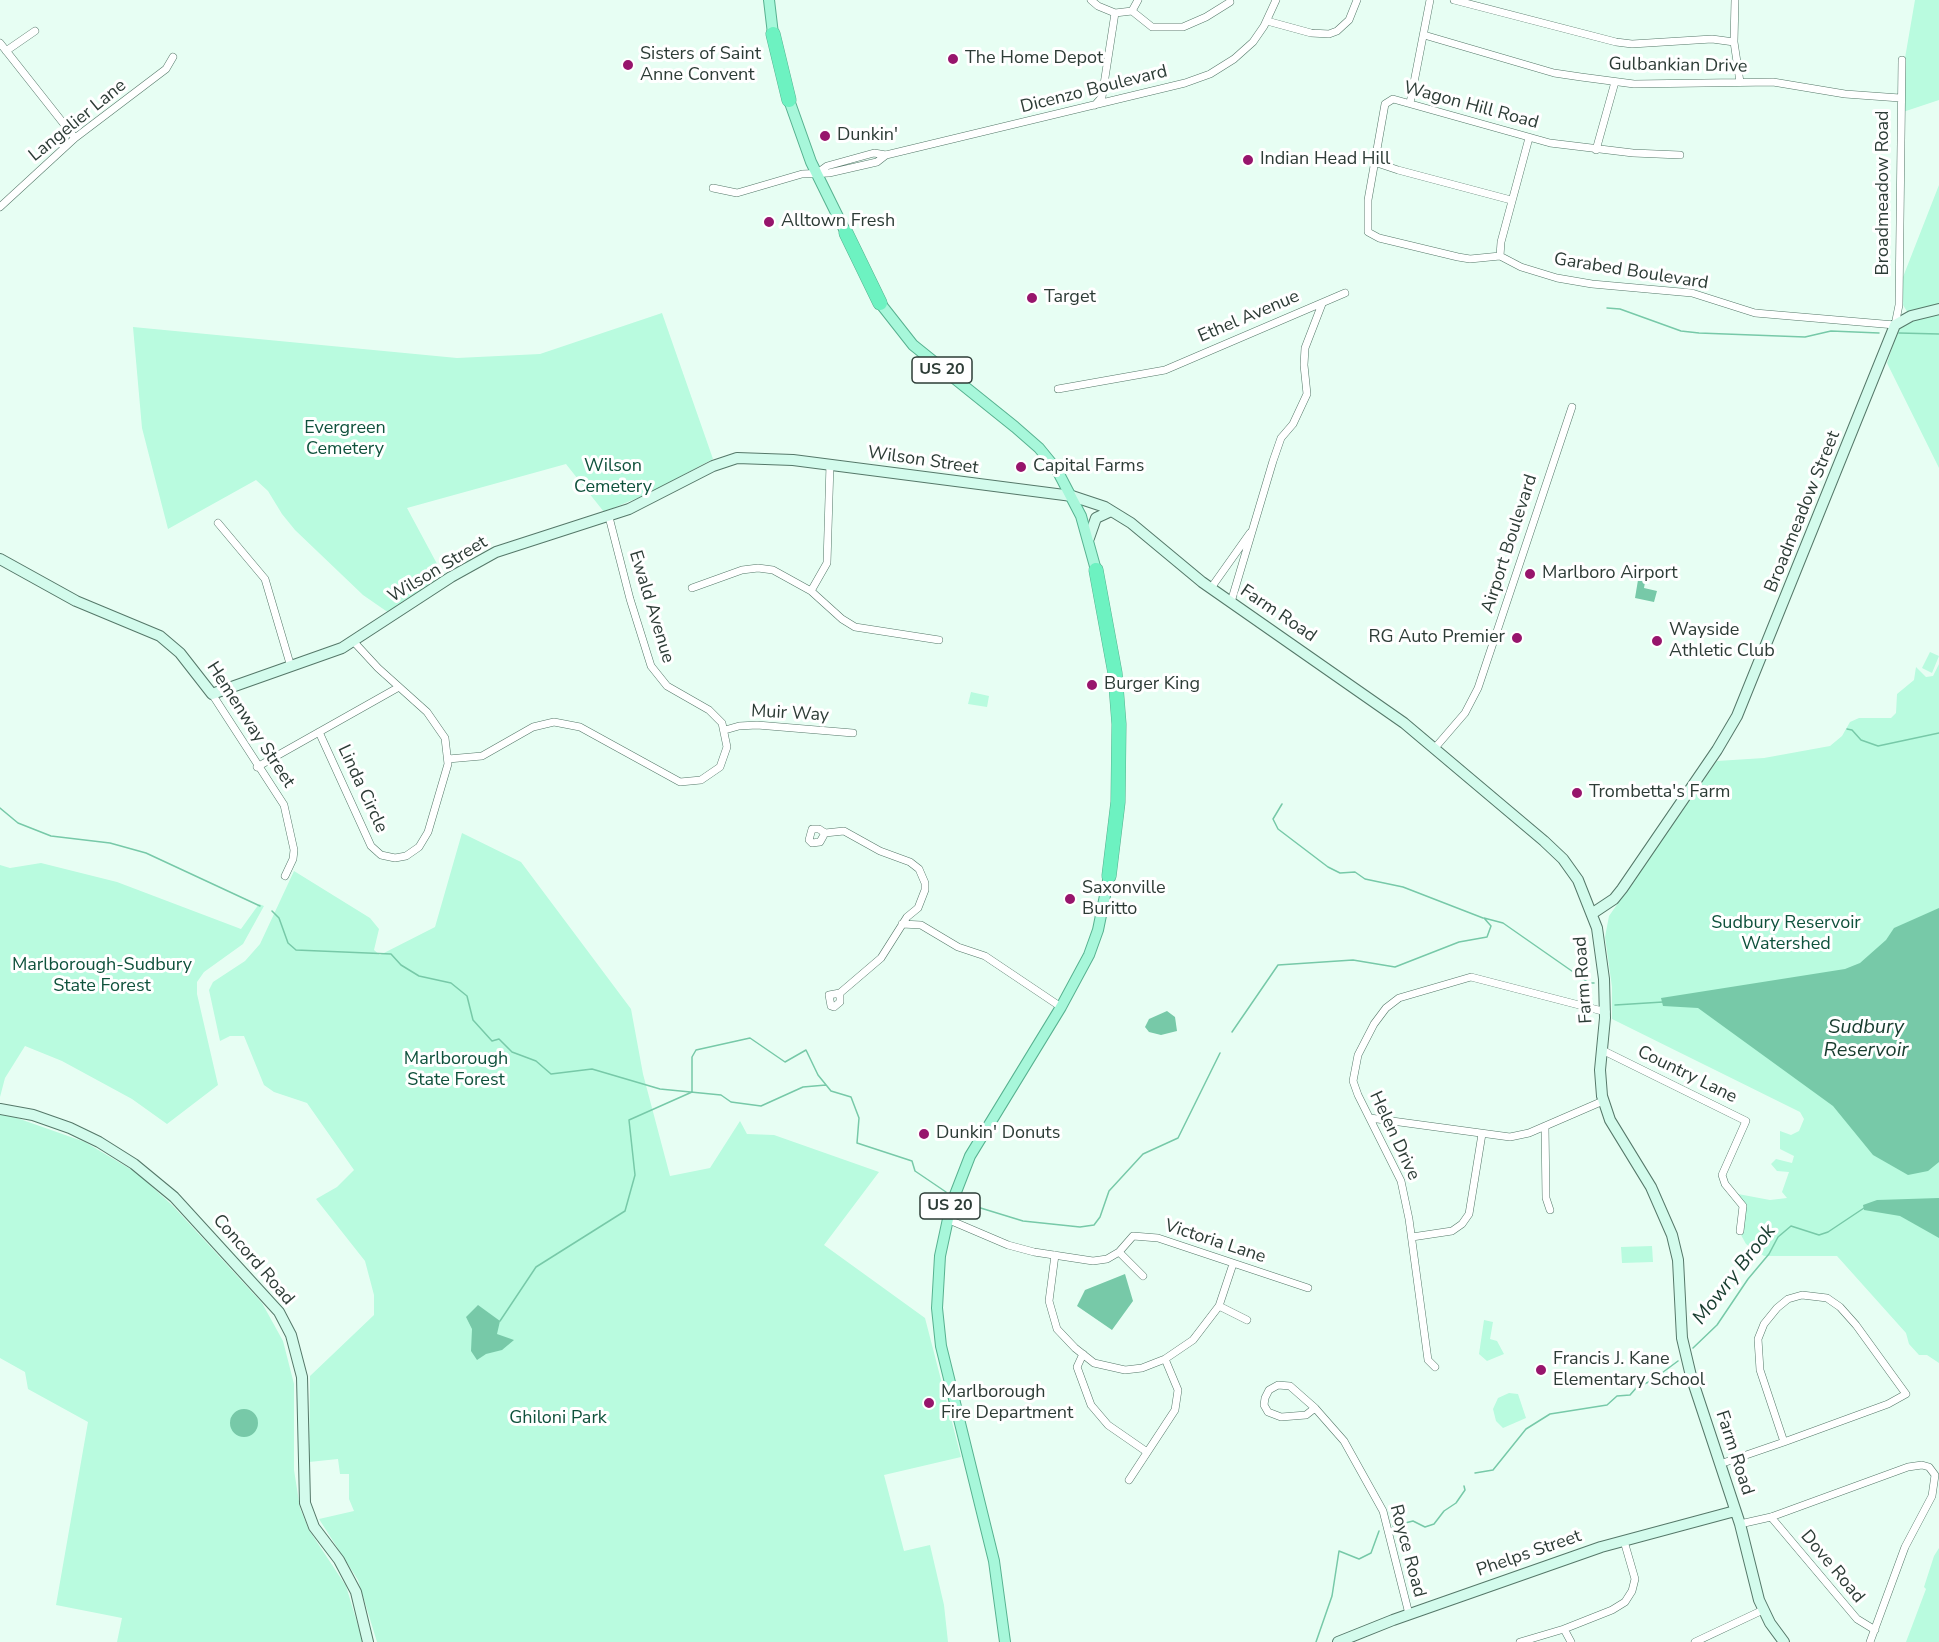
<!DOCTYPE html>
<style>
body{margin:0}
canvas{display:block;background:#e7fef3}
</style>
<canvas width="1939" height="1642"></canvas>
<script>
const c = document.querySelector('canvas').getContext('2d');
c.lineJoin = 'round';
function paint(path, color) {
  c.fillStyle = color;
  c.fill(path, 'evenodd');
}
function toPath(rows) {
  const path = new Path2D();
  for (const r of rows) {
    if (r.length === 3) {
      path.moveTo(r[0] + r[2], r[1]);
      path.arc(r[0], r[1], r[2], 0, 2 * Math.PI);
      continue;
    }
    path.moveTo(r[0], r[1]);
    for (let i = 2; i < r.length; i += 2) path.lineTo(r[i], r[i + 1]);
  }
  return path;
}
function trace(path, color, width, dash) {
  c.strokeStyle = color;
  c.lineWidth = width;
  c.lineCap = dash ? 'butt' : 'round';
  c.setLineDash(dash || []);
  c.stroke(path);
}
function write(font, color, halo, rows, align = 'center') {
  c.font = font + ' "Nunito Sans",sans-serif';
  c.lineWidth = 6;
  c.setLineDash([]);
  c.textBaseline = 'middle';
  c.strokeStyle = halo;
  c.fillStyle = color;
  for (const [text, x, y, turn = 0] of rows) {
    c.save();
    c.translate(x, y);
    c.rotate((+turn || 0) * Math.PI / 180);
    c.textAlign = isNaN(turn) ? turn : align;
    if (halo) c.strokeText(text, 0, 0);
    c.fillText(text, 0, 0);
    c.restore();
  }
}
const green = toPath([
 [1915,0,1939,0,1939,100,1903,112,1905,58],
 [1939,185,1939,468,1887,363,1899,327,1908,313,1903,305,1903,277],
 [662,313,713,459,649,493,604,512,566,464,407,508,443,575,389,613,363,595,295,530,282,514,268,491,256,480,168,529,142,428,133,327,457,358,540,354],
 [1930,652,1939,656,1932,673,1922,668],
 [1939,664,1939,1363,1927,1355,1919,1355,1909,1344,1906,1333,1837,1256,1764,1256,1746,1244,1741,1235,1746,1207,1737,1197,1738,1194,1770,1200,1787,1198,1782,1192,1789,1172,1777,1171,1771,1164,1776,1159,1792,1163,1794,1156,1780,1149,1780,1131,1791,1135,1799,1131,1804,1119,1800,1112,1612,1019,1612,987,1605,937,1609,916,1717,761,1764,758,1830,746,1842,736,1850,722,1859,718,1891,718,1896,713,1897,694,1914,680,1916,667,1926,677,1933,676],
 [971,692,989,696,987,707,968,704],
 [462,833,521,862,631,1009,643,1074,670,1176,710,1168,740,1121,747,1134,774,1135,879,1172,824,1245,925,1318,961,1457,884,1475,904,1551,930,1545,944,1605,948,1642,377,1642,358,1580,319,1519,354,1511,349,1499,349,1474,340,1474,338,1459,309,1462,310,1376,374,1315,374,1295,365,1261,316,1199,337,1187,354,1170,307,1103,274,1092,264,1085,244,1036,230,1036,220,1041,209,990,213,982,245,961,260,944,294,871,370,918,379,929,374,950,380,955,435,927],
 [41,863,117,882,241,929,259,904,264,906,243,944,204,972,197,982,197,994,218,1085,167,1124,132,1099,62,1061,25,1046,5,1078,0,1097,0,865,10,868],
 [0,1112,85,1142,137,1173,173,1206,262,1303,283,1341,294,1384,294,1470,300,1508,309,1530,346,1586,363,1642,117,1642,122,1618,56,1605,88,1422,28,1389,25,1372,0,1358],
 [1652,1246,1653,1262,1622,1263,1621,1247],
 [1484,1320,1493,1322,1490,1339,1497,1341,1504,1354,1487,1361,1479,1354],
 [1509,1393,1518,1394,1526,1418,1503,1428,1496,1421,1493,1409,1498,1398],
 [1939,1548,1939,1642,1906,1642,1926,1589,1924,1587,1934,1556]
]);
const water = toPath([
 [1638,580,1645,582,1644,588,1657,591,1654,602,1635,598],
 [1939,908,1939,1162,1928,1171,1908,1175,1873,1155,1833,1106,1698,1008,1663,1006,1661,998,1845,969,1860,963,1886,940,1894,928],
 [1167,1011,1175,1017,1177,1031,1161,1035,1149,1032,1145,1027,1149,1019],
 [1939,1198,1939,1238,1900,1216,1864,1210,1863,1205,1877,1200],
 [1125,1274,1133,1301,1112,1330,1077,1306,1085,1290],
 [478,1305,500,1321,497,1334,514,1340,502,1350,486,1354,477,1360,471,1351,472,1329,466,1317],
 [244,1423,14]
]);
const stream = toPath([
 [1607,308,1620,309,1681,331,1699,333,1805,337,1831,331,1879,333],
 [1899,333,1939,334],
 [1847,729,1852,730,1861,740,1878,746,1939,733],
 [1282,804,1273,819,1278,829,1328,867,1340,873,1355,872,1365,879,1403,887,1483,918],
 [0,808,18,823,51,836,110,843,146,853,260,906],
 [272,911,279,918,288,943,296,950,391,954,401,965,419,976,451,983,467,996,473,1020,492,1041,499,1039,512,1052,536,1061,551,1074,592,1069,660,1089,721,1095,731,1102,761,1106,803,1087,826,1085],
 [1615,1005,1663,1002],
 [1232,1032,1278,965,1353,960,1395,967,1459,942,1487,937,1491,926,1484,918,1503,923,1589,983,1594,983],
 [961,1202,1023,1221,1080,1227,1094,1225,1100,1217,1109,1191,1143,1154,1178,1138,1220,1053],
 [500,1321,536,1267,625,1211,635,1175,629,1120,692,1092,692,1057,696,1050,750,1038,785,1062,806,1050,818,1075,831,1091,851,1097,859,1118,857,1143,912,1161,915,1171,946,1192],
 [1693,1348,1717,1325,1748,1279,1769,1254,1778,1237,1791,1226,1819,1235,1828,1232,1864,1208],
 [1475,1473,1493,1470,1526,1429,1550,1414,1607,1405,1617,1396,1630,1395,1637,1387,1651,1381,1678,1361],
 [1393,1526,1413,1521,1425,1527,1434,1524,1444,1511,1456,1503,1465,1490,1464,1486],
 [1316,1642,1332,1596,1339,1551,1359,1559,1371,1553,1379,1531]
]);
const street = toPath([
 [1091,0,1098,6,1115,13,1102,97,1095,105],
 [1454,0,1616,42,1632,44,1712,39,1734,42],
 [1735,0,1734,42,1740,82],
 [1132,11,1152,27,1183,27,1206,17,1230,2],
 [1115,13,1132,11,1138,0],
 [1267,21,1311,33,1329,34,1337,31,1349,20,1357,0],
 [1424,35,1554,73,1581,77,1634,84,1773,82,1845,94,1900,98],
 [0,43,75,138],
 [6,51,35,31],
 [1410,103,1430,0],
 [1596,150,1615,82],
 [1680,155,1633,153,1550,143,1393,99,1385,104,1368,200,1368,232,1379,238,1458,257,1470,259,1500,256,1521,267,1557,278,1592,284,1692,293,1755,313,1895,325,1899,305,1902,60],
 [1377,159,1380,164,1398,170,1511,200],
 [816,174,827,166,874,153,886,155,1185,83,1210,74,1234,59,1253,42,1264,26,1276,0],
 [713,188,737,193,802,174,829,173,877,162,886,155],
 [0,207,75,138,166,69,173,57],
 [1500,256,1501,242,1529,138],
 [1058,389,1165,370,1345,293],
 [218,523,265,579,291,667],
 [692,588,742,570,758,568,773,570,811,591,842,619,855,627,939,640],
 [1211,588,1250,533],
 [811,591,827,563,830,464],
 [1231,602,1273,461,1281,438,1293,424,1307,394,1304,365,1305,348,1322,304],
 [212,694,284,805,294,850,293,859,285,876],
 [725,730,739,726,757,725,853,733],
 [319,732,371,846,381,855,395,858,406,856,419,847,428,832,448,764,445,738,427,712,378,668,354,642],
 [1434,749,1465,713,1478,688,1572,407],
 [448,759,482,756,533,727,554,722,580,727,680,782,701,780,720,767,727,747,722,723,709,710,667,686,651,666,630,599,609,517],
 [257,767,399,687],
 [825,833,820,842,812,843,809,840,812,829,819,829,825,833,844,831,880,851,910,862,919,869,925,883,925,890,918,908,907,917,881,958,840,993,829,995,831,1006,834,1007,840,1002,840,993],
 [902,924,921,925,958,947,985,956,1061,1007],
 [1602,1050,1746,1121,1722,1175,1725,1184,1743,1206,1740,1231],
 [1370,1118,1510,1137,1529,1133,1603,1101],
 [1545,1126,1546,1198,1550,1210],
 [947,1219,1008,1245,1034,1252,1093,1261,1107,1259,1119,1252,1133,1236,1158,1238,1308,1288],
 [1412,1237,1452,1231,1462,1224,1469,1214,1482,1134],
 [1119,1252,1143,1276],
 [1055,1255,1049,1301,1057,1329,1075,1348,1094,1363,1125,1370,1142,1368,1165,1359,1193,1340,1219,1306,1233,1264],
 [1219,1306,1247,1320],
 [1083,1354,1077,1367,1091,1405,1108,1425,1147,1452],
 [1435,1367,1428,1360,1409,1219,1401,1181,1358,1095,1353,1081,1358,1055,1374,1024,1386,1008,1399,998,1471,977,1606,1012],
 [1315,1408,1306,1415,1281,1417,1268,1412,1264,1405,1265,1398,1269,1390,1278,1385,1290,1386,1315,1408,1344,1441,1383,1511,1409,1614],
 [1720,1464,1784,1442,1760,1370,1758,1339,1764,1324,1777,1308,1788,1299,1802,1295,1827,1298,1840,1307,1856,1325,1906,1394,1888,1404,1784,1442],
 [1129,1480,1175,1410,1178,1390,1165,1359],
 [1771,1517,1857,1619,1875,1630],
 [1740,1524,1771,1517,1908,1467,1922,1465,1929,1467,1935,1475,1932,1496,1905,1547,1870,1642],
 [1564,1629,1571,1642],
 [1520,1642,1564,1629,1612,1610,1625,1602,1632,1591,1635,1579,1624,1541],
 [1695,1642,1763,1610]
]);
const secondary = toPath([
 [1089,538,1096,518,1111,511],
 [0,559,76,601,160,636,180,653,212,694,342,648,451,577,496,552,629,509,713,466,737,458,793,460,1072,496,1105,507,1131,523,1202,582,1404,723,1544,841,1563,859,1578,880,1597,928,1604,979,1605,1018,1600,1070,1602,1096,1610,1120,1651,1187,1672,1235,1678,1260,1682,1338,1691,1376,1740,1524,1759,1600,1770,1623,1784,1642],
 [1593,913,1614,899,1622,889,1717,750,1737,716,1895,325,1911,316,1939,309],
 [0,1109,33,1115,70,1128,99,1142,134,1164,174,1197,279,1312,291,1335,302,1377,305,1503,314,1527,339,1560,356,1592,368,1642],
 [1338,1642,1393,1620,1601,1547,1735,1511]
]);
const primary = toPath([
 [769,0,773,34],
 [789,100,811,162,846,233],
 [880,303,913,345,1015,427,1039,448,1057,470,1081,516,1096,570],
 [1005,1642,994,1561,941,1346,937,1308,940,1256,951,1205,970,1156,1061,1007,1089,955,1098,930,1109,876]
]);
const highway = toPath([
 [773,34,789,100],
 [846,233,880,303],
 [1096,570,1115,673,1119,724,1118,802,1109,876]
]);
const markers = [
 [953,59,6,"#97156c"],
 [628,65,6,"#97156c"],
 [825,136,6,"#97156c"],
 [1248,160,6,"#97156c"],
 [769,222,6,"#97156c"],
 [1032,298,6,"#97156c"],
 [1021,467,6,"#97156c"],
 [1530,574,6,"#97156c"],
 [1517,638,6,"#97156c"],
 [1657,641,6,"#97156c"],
 [1092,685,6,"#97156c"],
 [1577,793,6,"#97156c"],
 [1070,899,6,"#97156c"],
 [924,1134,6,"#97156c"],
 [1541,1370,6,"#97156c"],
 [929,1403,6,"#97156c"]
];
const shields = [
 [942,370,60],
 [950,1206,60]
];
const shieldNames = [
 ["US 20",942,370],
 ["US 20",950,1206]
];
const poiNames = [
 ["Sisters of Saint",640,55],
 ["Anne Convent",640,76],
 ["The Home Depot",965,59],
 ["Dunkin'",837,136],
 ["Indian Head Hill",1260,160],
 ["Alltown Fresh",781,222],
 ["Target",1044,298],
 ["Capital Farms",1033,467],
 ["Marlboro Airport",1542,574],
 ["Wayside",1669,631],
 ["Athletic Club",1669,652],
 ["RG Auto Premier",1505,638,"right"],
 ["Burger King",1104,685],
 ["Trombetta's Farm",1589,793],
 ["Saxonville",1082,889],
 ["Buritto",1082,910],
 ["Dunkin' Donuts",936,1134],
 ["Francis J. Kane",1553,1360],
 ["Elementary School",1553,1381],
 ["Marlborough",941,1393],
 ["Fire Department",941,1414]
];
const streetNames = [
 ["Gulbankian Drive",1678,66,1],
 ["Dicenzo Boulevard",1094,90,-14],
 ["Wagon Hill Road",1471,106,15],
 ["Langelier Lane",78,121,-39],
 ["Broadmeadow Road",1884,193,-90],
 ["Garabed Boulevard",1631,272,9],
 ["Ethel Avenue",1249,317,-23],
 ["Wilson Street",923,461,8],
 ["Broadmeadow Street",1803,512,-68],
 ["Airport Boulevard",1510,544,-72],
 ["Wilson Street",438,570,-31],
 ["Ewald Avenue",651,607,73],
 ["Farm Road",1278,614,34],
 ["Muir Way",790,714,3],
 ["Hemenway Street",250,725,57],
 ["Linda Circle",362,789,65],
 ["Farm Road",1584,980,-94],
 ["Country Lane",1687,1075,26],
 ["Helen Drive",1394,1136,65],
 ["Victoria Lane",1215,1242,18],
 ["Concord Road",253,1260,49],
 ["Farm Road",1734,1453,72],
 ["Royce Road",1407,1551,75],
 ["Phelps Street",1529,1554,-19],
 ["Dove Road",1832,1567,50]
];
const parkNames = [
 ["Evergreen",345,429],
 ["Cemetery",345,450],
 ["Wilson",613,467],
 ["Cemetery",613,488],
 ["Sudbury Reservoir",1786,924],
 ["Watershed",1786,945],
 ["Marlborough-Sudbury",102,966],
 ["State Forest",102,987],
 ["Marlborough",456,1060],
 ["State Forest",456,1081],
 ["Ghiloni Park",558,1419]
];
const waterNames = [
 ["Sudbury",1866,1028],
 ["Reservoir",1866,1051],
 ["Mowry Brook",1735,1275,-52]
];
paint(green, '#b9fbdf');
paint(water, '#77c9a8');
trace(stream, '#77c9a8', 1.5);
trace(street, '#557869', 8);
trace(secondary, '#557869', 12);
trace(primary, '#57b290', 12);
trace(highway, '#57b290', 15);
trace(street, '#fff', 7);
trace(secondary, '#d3fbec', 10);
trace(primary, '#a7f7da', 10);
trace(highway, '#6df2c1', 14);
for (const [x, y, r, color] of markers) {
  const dot = new Path2D();
  dot.arc(x, y, r, 0, 2 * Math.PI);
  c.fillStyle = color;
  c.fill(dot);
  trace(dot, '#fff', 2);
}
for (const [x, y, w] of shields) {
  const box = new Path2D();
  box.roundRect(x - w / 2, y - 13, w, 26, 4.5);
  c.fillStyle = '#fff';
  c.fill(box);
  trace(box, '#2d3c36', 1.5);
}
write('bold 16px', '#2d3c36', null, shieldNames);
write('18px', '#2d3c36', '#fff', poiNames, 'left');
write('18px', '#2d3c36', '#fff', streetNames);
write('18px', '#0f523c', '#fff', parkNames);
write('italic 20px', '#183d2f', '#fff', waterNames);
</script>
